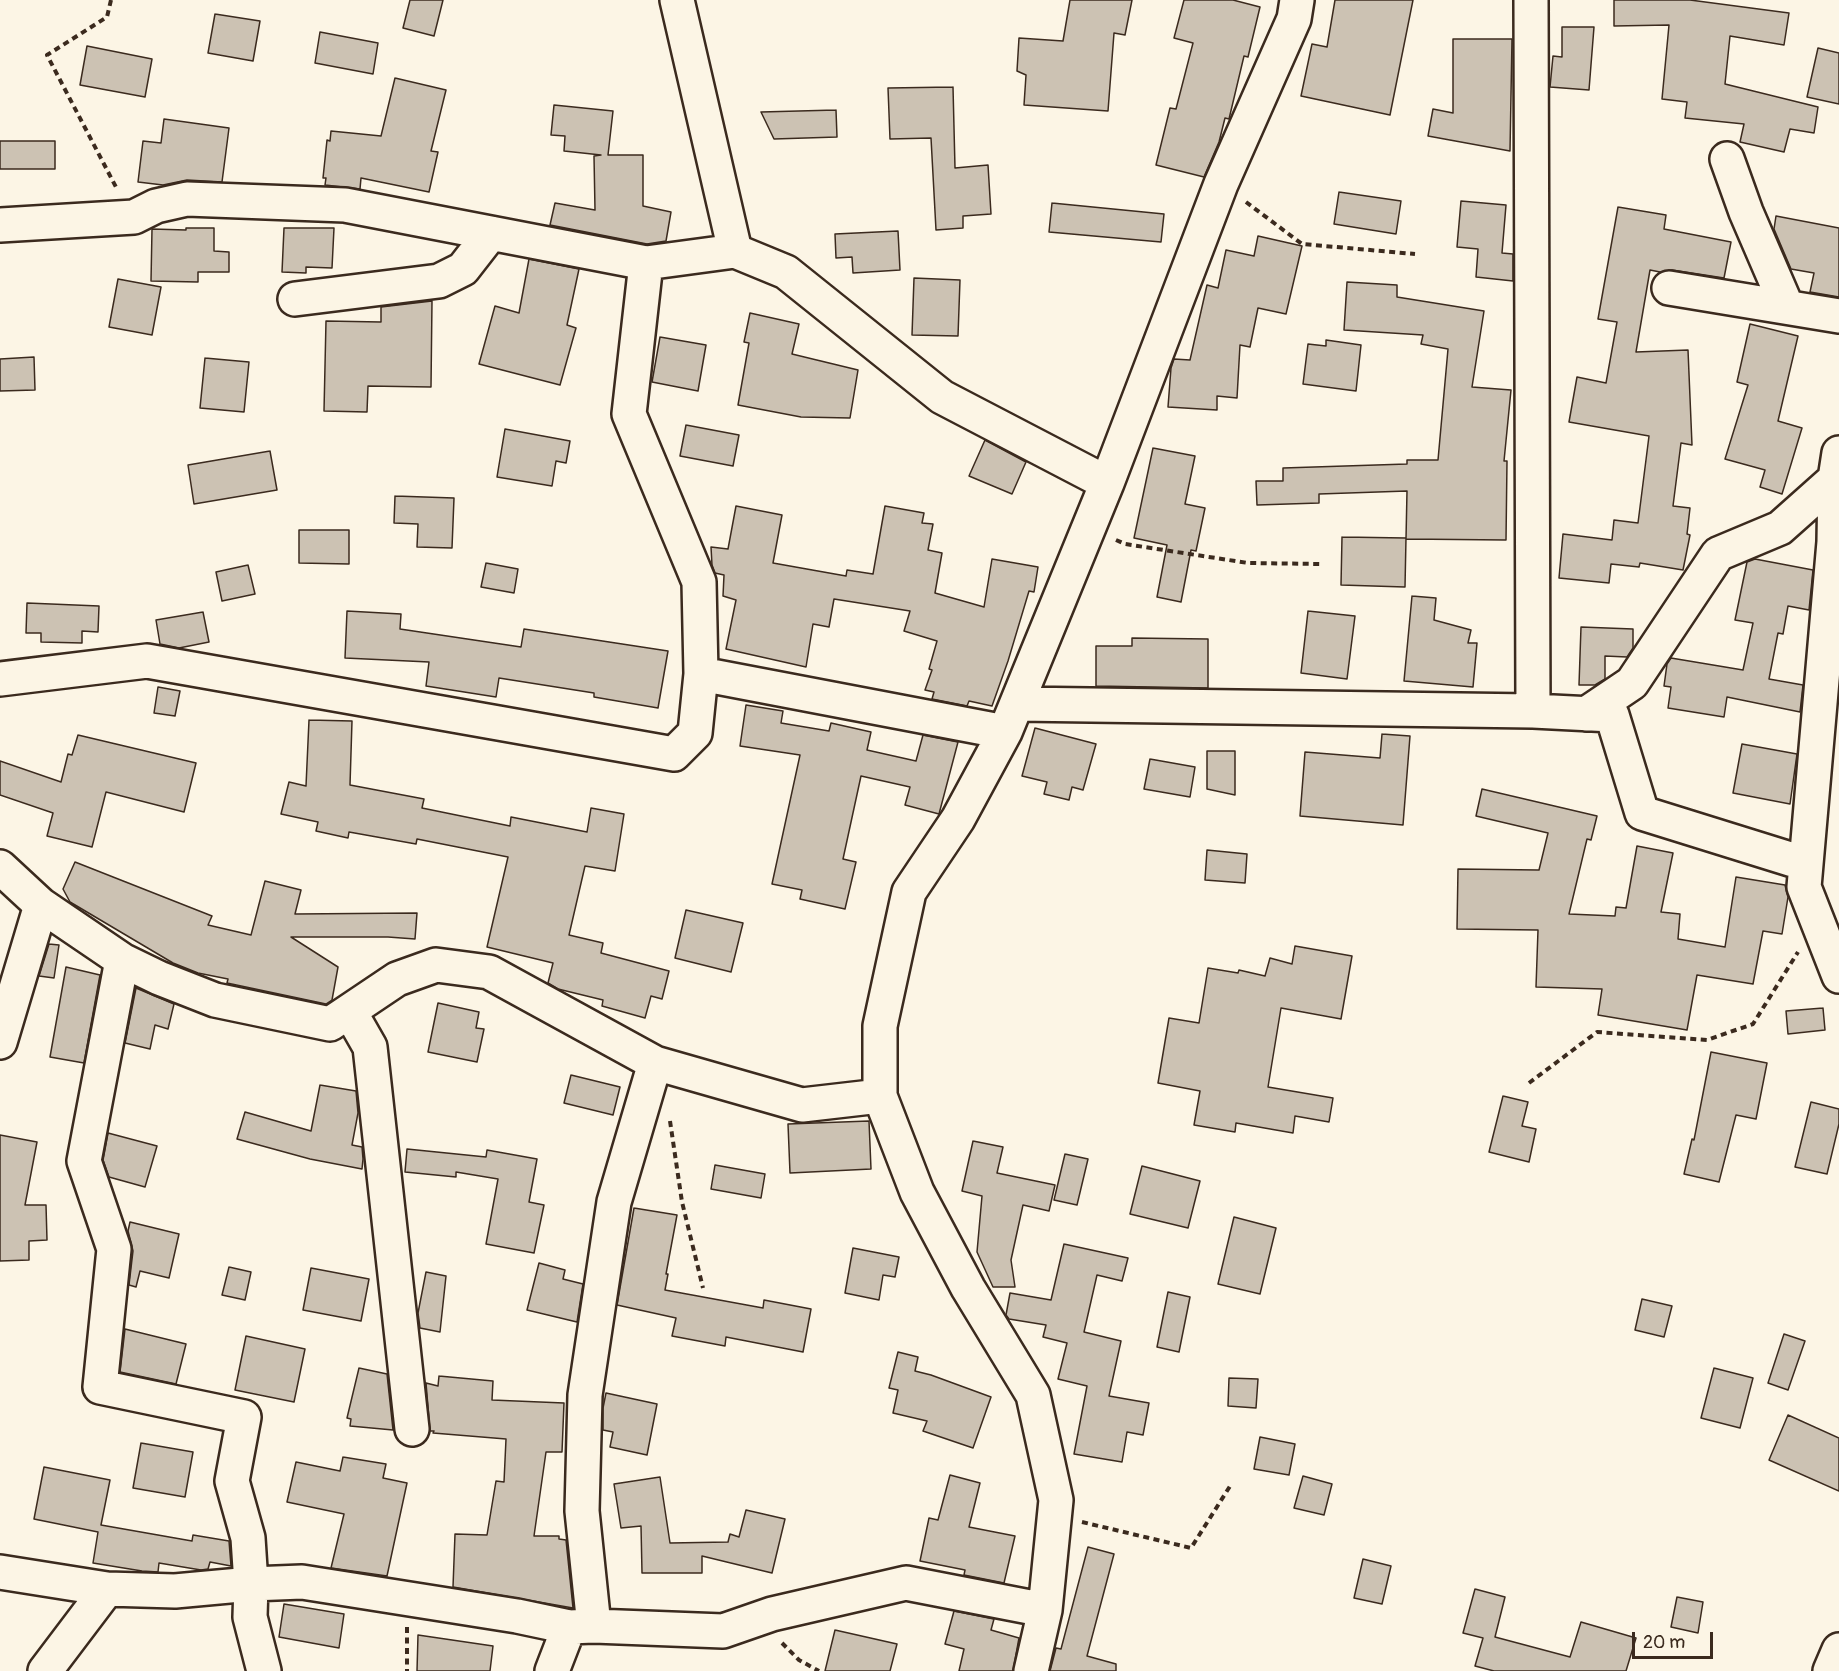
<!DOCTYPE html>
<style>
body{margin:0}
#map{position:relative;width:1839px;height:1671px;overflow:hidden;background:#fcf5e5;font-family:Pangolin,sans-serif}
canvas{display:block}
.scale{position:absolute;left:1632px;top:1632px;width:81px;height:27px;box-sizing:border-box;border:3px solid #3b2a1e;border-top:0;padding-left:8px;font-size:18px;line-height:21px;white-space:nowrap;color:#3b2a1e;-webkit-text-stroke:4px #fcf5e5;paint-order:stroke}
</style>
<div id="map">
<canvas width="1839" height="1671"></canvas>
<div class="scale">20 m</div>
</div>
<script>
const c = document.querySelector('canvas').getContext('2d');
c.lineJoin = 'round';
function paint(path, color) {
  c.fillStyle = color;
  c.fill(path, 'evenodd');
}
function toPath(rows) {
  const path = new Path2D();
  for (const r of rows) {
    path.moveTo(r[0], r[1]);
    for (let i = 2; i < r.length; i += 2) path.lineTo(r[i], r[i + 1]);
  }
  return path;
}
function trace(path, color, width, dash) {
  c.strokeStyle = color;
  c.lineWidth = width;
  c.lineCap = dash ? 'butt' : 'round';
  c.setLineDash(dash || []);
  c.stroke(path);
}
const building = toPath([
 [410,0,443,0,434,36,403,28,410,0],
 [1070,0,1132,0,1125,35,1114,33,1108,111,1024,105,1026,75,1017,71,1019,38,1063,41,1070,0],
 [1184,0,1233,0,1260,7,1248,57,1244,56,1229,119,1225,118,1219,142,1204,177,1156,165,1170,108,1176,109,1193,43,1174,38,1184,0],
 [1335,0,1413,0,1390,115,1301,96,1312,44,1327,47,1335,0],
 [1614,0,1690,0,1789,13,1784,45,1730,36,1725,84,1818,107,1814,133,1790,129,1784,152,1740,142,1744,124,1685,118,1687,102,1662,99,1669,25,1614,26,1614,0],
 [215,14,260,21,253,61,208,53,215,14],
 [1562,27,1594,27,1589,90,1550,87,1553,56,1562,57,1562,27],
 [320,32,378,43,373,74,315,63,320,32],
 [1453,39,1512,39,1510,151,1428,136,1433,109,1453,113,1453,39],
 [87,46,152,59,145,97,80,85,87,46],
 [1818,48,1839,53,1839,104,1807,97,1818,48],
 [395,78,446,90,431,151,438,152,429,192,361,178,360,189,325,185,326,178,323,178,327,140,330,141,331,131,381,136,395,78],
 [953,87,955,168,988,165,991,214,963,216,963,228,936,230,931,138,890,139,888,88,953,87],
 [554,105,613,111,608,155,643,155,643,206,671,212,666,241,647,244,550,225,555,203,595,210,594,156,601,155,564,151,565,136,551,135,554,105],
 [836,110,837,137,774,139,761,112,836,110],
 [164,119,229,128,222,182,187,180,163,185,138,182,143,141,161,143,164,119],
 [0,141,55,141,55,169,0,169,0,141],
 [1339,192,1401,201,1396,234,1334,224,1339,192],
 [1461,201,1506,205,1502,253,1513,254,1513,281,1476,277,1478,249,1457,247,1461,201],
 [1052,203,1164,214,1161,242,1049,232,1052,203],
 [1618,207,1666,215,1664,229,1731,242,1724,278,1672,270,1660,272,1650,270,1636,352,1688,350,1692,445,1681,443,1673,506,1690,508,1687,534,1690,535,1683,570,1640,563,1639,567,1611,564,1609,583,1559,578,1563,534,1612,540,1614,520,1638,523,1649,436,1569,422,1577,377,1606,383,1617,322,1598,319,1618,207],
 [1776,216,1839,228,1839,297,1810,292,1814,273,1791,269,1774,229,1776,216],
 [186,228,214,228,214,251,229,252,229,272,198,272,198,282,151,281,152,229,186,230,186,228],
 [284,228,334,228,332,268,306,267,306,273,282,272,284,228],
 [898,231,900,270,853,273,852,257,836,258,835,234,898,231],
 [1258,236,1302,246,1286,314,1258,308,1250,347,1240,345,1237,398,1217,396,1217,410,1168,407,1171,368,1174,359,1190,360,1207,285,1218,288,1226,250,1254,256,1258,236],
 [529,259,579,269,567,325,576,328,560,385,479,364,495,306,519,313,529,259],
 [914,278,960,280,958,336,912,335,914,278],
 [118,279,161,287,152,335,109,327,118,279],
 [1347,282,1397,285,1397,297,1484,311,1472,387,1511,390,1504,461,1507,461,1506,540,1406,539,1407,491,1319,494,1319,503,1257,505,1256,481,1283,481,1283,468,1407,464,1407,460,1438,460,1448,349,1421,344,1423,335,1344,330,1347,282],
 [432,301,431,387,368,386,367,412,324,411,326,321,381,322,381,307,432,301],
 [750,313,799,324,792,354,858,370,850,418,801,417,738,405,749,343,744,342,750,313],
 [1750,324,1798,336,1778,421,1802,428,1782,494,1760,487,1765,470,1725,459,1748,385,1737,382,1750,324],
 [660,337,706,345,698,391,652,382,660,337],
 [1326,340,1361,345,1356,391,1303,384,1308,344,1326,346,1326,340],
 [34,357,35,390,0,391,0,359,34,357],
 [205,358,249,362,244,412,200,408,205,358],
 [686,425,739,435,733,466,680,456,686,425],
 [505,429,570,441,566,463,556,461,552,486,497,477,505,429],
 [985,440,1026,462,1012,494,969,476,985,440],
 [1153,448,1195,456,1185,504,1205,508,1196,551,1191,550,1181,602,1157,597,1167,545,1134,538,1153,448],
 [270,451,277,490,194,504,188,465,270,451],
 [395,496,454,498,452,548,417,547,418,524,394,523,395,496],
 [736,506,782,515,773,563,846,576,847,570,873,574,885,506,924,513,922,523,933,524,928,550,942,553,935,593,984,607,992,559,1038,567,1034,592,1029,591,1008,661,992,706,969,701,967,706,932,699,934,692,925,690,932,670,929,669,937,641,904,631,910,611,834,599,829,627,813,624,806,667,726,649,736,600,723,596,724,575,715,573,712,565,711,547,728,549,736,506],
 [299,530,349,530,349,564,299,563,299,530],
 [1342,537,1406,538,1405,587,1341,585,1342,537],
 [1755,559,1813,570,1809,610,1788,606,1783,634,1778,633,1769,679,1803,685,1800,712,1727,697,1724,717,1668,708,1671,687,1664,686,1667,664,1671,658,1743,670,1753,623,1735,620,1747,562,1755,559],
 [486,563,518,569,514,593,481,587,486,563],
 [248,565,255,594,222,601,216,572,248,565],
 [1412,596,1436,598,1434,620,1471,630,1468,643,1477,643,1473,687,1404,681,1412,596],
 [27,603,99,606,98,632,82,631,82,643,41,642,41,633,26,633,27,603],
 [347,611,401,614,400,629,521,647,524,629,668,651,658,708,594,697,594,693,499,678,496,697,426,686,429,662,345,658,347,611],
 [1308,611,1355,616,1347,679,1301,673,1308,611],
 [203,612,209,642,179,648,160,644,156,620,203,612],
 [1581,627,1633,629,1633,648,1627,657,1605,656,1605,679,1595,685,1579,685,1581,627],
 [1132,638,1208,639,1208,688,1096,686,1096,646,1132,646,1132,638],
 [158,687,180,691,175,716,154,713,158,687],
 [746,705,783,711,781,723,829,731,831,723,871,732,867,750,916,761,923,735,958,742,939,814,905,805,910,787,861,776,843,859,856,862,845,909,800,899,802,890,772,884,800,755,740,746,746,705],
 [309,720,352,721,350,785,424,799,422,808,510,826,511,817,587,832,591,808,624,814,615,871,585,866,569,935,603,943,601,953,669,971,662,999,651,996,645,1018,602,1006,603,1000,558,989,548,983,553,963,487,947,508,857,417,839,416,844,349,832,348,838,316,831,318,822,281,814,289,782,306,786,309,720],
 [1035,728,1096,744,1083,790,1072,787,1069,800,1044,794,1047,782,1022,776,1035,728],
 [1382,734,1410,736,1403,825,1300,816,1305,752,1380,758,1382,734],
 [78,735,196,763,184,812,106,792,92,847,47,836,53,813,0,795,0,761,61,782,68,754,72,755,78,735],
 [1742,744,1797,754,1790,804,1733,793,1742,744],
 [1207,751,1235,751,1235,795,1207,789,1207,751],
 [1150,759,1195,767,1190,797,1144,789,1150,759],
 [1482,789,1597,816,1591,840,1587,839,1569,914,1615,916,1616,907,1626,908,1637,846,1673,853,1661,912,1680,914,1678,939,1725,947,1736,877,1785,885,1788,897,1782,934,1763,931,1753,984,1697,975,1687,1030,1598,1015,1602,989,1536,987,1538,930,1457,929,1458,869,1539,870,1548,833,1476,816,1482,789],
 [1207,850,1247,854,1245,883,1205,880,1207,850],
 [75,862,212,916,208,925,251,935,265,881,301,890,295,914,417,913,415,939,388,937,291,937,338,967,332,1000,326,1004,227,983,228,979,198,973,173,963,70,902,63,889,75,862],
 [686,910,743,923,731,972,675,958,686,910],
 [49,944,59,945,54,978,39,976,49,944],
 [1295,946,1352,956,1341,1019,1281,1008,1268,1087,1333,1098,1329,1122,1295,1116,1293,1133,1236,1123,1235,1132,1194,1125,1200,1091,1158,1083,1169,1018,1199,1023,1208,968,1238,973,1239,970,1265,976,1270,958,1292,964,1295,946],
 [66,967,100,975,84,1063,50,1057,66,967],
 [136,988,174,1004,168,1029,155,1025,150,1049,125,1043,136,988],
 [438,1003,479,1012,476,1028,484,1029,477,1062,428,1052,438,1003],
 [1823,1008,1825,1030,1788,1034,1786,1011,1823,1008],
 [1711,1052,1767,1063,1756,1119,1736,1115,1719,1182,1684,1174,1692,1139,1694,1140,1711,1052],
 [571,1075,620,1087,613,1115,564,1103,571,1075],
 [320,1085,356,1091,358,1113,352,1145,362,1147,363,1159,362,1169,310,1159,237,1139,245,1112,311,1131,320,1085],
 [1503,1096,1528,1102,1522,1126,1536,1129,1529,1162,1489,1152,1503,1096],
 [1811,1102,1839,1109,1839,1124,1827,1174,1795,1167,1811,1102],
 [869,1121,871,1169,790,1173,788,1124,869,1121],
 [108,1133,157,1146,145,1187,109,1177,103,1160,108,1133],
 [0,1135,37,1142,25,1205,46,1205,47,1240,29,1241,29,1260,0,1261,0,1135],
 [973,1141,1003,1147,997,1173,1055,1185,1049,1211,1023,1205,1011,1260,1015,1287,993,1287,977,1252,982,1196,962,1191,973,1141],
 [407,1149,486,1157,487,1150,537,1159,529,1202,544,1205,534,1253,486,1244,498,1179,456,1172,456,1177,405,1172,407,1149],
 [1065,1154,1088,1159,1077,1205,1054,1200,1065,1154],
 [715,1165,765,1174,761,1198,711,1189,715,1165],
 [1142,1166,1200,1181,1188,1228,1130,1214,1142,1166],
 [634,1208,677,1215,666,1274,668,1274,665,1290,763,1308,764,1300,811,1309,803,1352,726,1337,725,1346,672,1336,676,1318,617,1305,634,1208],
 [1234,1217,1276,1228,1260,1294,1218,1284,1234,1217],
 [130,1222,179,1234,169,1278,140,1271,136,1287,129,1285,133,1251,128,1231,130,1222],
 [1064,1244,1128,1258,1122,1281,1097,1275,1084,1332,1121,1341,1109,1396,1149,1403,1143,1435,1127,1432,1122,1462,1074,1454,1087,1386,1058,1379,1067,1343,1043,1337,1046,1325,1009,1319,1006,1315,1010,1293,1051,1300,1064,1244],
 [853,1248,899,1257,895,1277,883,1275,879,1300,845,1293,853,1248],
 [539,1263,565,1270,563,1279,583,1284,577,1322,527,1310,539,1263],
 [229,1267,251,1272,245,1300,222,1295,229,1267],
 [311,1268,369,1279,361,1321,303,1310,311,1268],
 [426,1272,446,1276,440,1332,420,1328,418,1313,426,1272],
 [1168,1292,1190,1297,1179,1352,1157,1347,1168,1292],
 [1642,1299,1672,1306,1664,1337,1635,1330,1642,1299],
 [125,1329,186,1344,176,1384,120,1372,125,1329],
 [1784,1334,1805,1341,1788,1390,1768,1383,1784,1334],
 [246,1336,305,1349,294,1402,235,1390,246,1336],
 [898,1352,918,1357,915,1371,931,1375,991,1397,973,1448,923,1431,927,1421,893,1413,898,1390,889,1388,898,1352],
 [359,1368,387,1374,393,1430,350,1426,351,1419,347,1418,359,1368],
 [1714,1368,1753,1378,1740,1428,1701,1418,1714,1368],
 [439,1376,493,1381,492,1400,564,1403,562,1452,546,1452,534,1536,559,1536,559,1539,566,1540,573,1608,453,1587,455,1534,487,1535,496,1481,504,1482,506,1439,433,1433,434,1431,430,1431,426,1383,438,1386,439,1376],
 [1229,1378,1258,1379,1256,1408,1228,1406,1229,1378],
 [606,1393,657,1404,647,1455,610,1447,613,1432,603,1430,603,1408,606,1393],
 [1788,1415,1839,1438,1839,1491,1769,1460,1788,1415],
 [1260,1437,1295,1444,1289,1475,1254,1469,1260,1437],
 [141,1443,193,1452,185,1497,133,1488,141,1443],
 [343,1457,386,1464,383,1478,407,1483,387,1576,331,1568,344,1514,287,1502,296,1462,340,1471,343,1457],
 [44,1467,110,1480,101,1525,192,1541,193,1535,229,1541,231,1566,210,1562,208,1569,201,1570,159,1563,158,1572,142,1571,93,1563,98,1532,34,1519,44,1467],
 [950,1475,980,1483,969,1527,1015,1536,1004,1583,964,1575,965,1570,920,1561,929,1518,938,1520,950,1475],
 [1303,1476,1332,1484,1324,1515,1294,1508,1303,1476],
 [660,1477,670,1543,728,1542,730,1534,739,1537,746,1510,785,1519,772,1573,702,1556,702,1573,642,1573,641,1526,621,1528,614,1484,660,1477],
 [1088,1547,1114,1554,1087,1656,1116,1664,1116,1671,1050,1671,1056,1648,1061,1649,1088,1547],
 [1363,1559,1391,1566,1382,1604,1354,1598,1363,1559],
 [1475,1589,1505,1597,1495,1637,1570,1657,1581,1622,1636,1638,1626,1671,1494,1671,1475,1666,1483,1638,1463,1633,1475,1589],
 [1677,1597,1703,1602,1698,1633,1671,1627,1677,1597],
 [284,1604,344,1614,339,1648,279,1637,284,1604],
 [954,1611,994,1619,991,1630,1019,1638,1013,1671,959,1671,964,1649,945,1644,954,1611],
 [835,1630,897,1644,890,1671,825,1671,835,1630],
 [418,1635,493,1646,490,1671,417,1671,418,1635]
]);
const path = toPath([
 [111,0,107,17,47,55,117,189],
 [1246,202,1302,244,1415,254],
 [1116,540,1125,544,1248,563,1320,564],
 [1529,1083,1597,1032,1707,1040,1753,1024,1798,952],
 [670,1121,682,1202,703,1288],
 [1082,1522,1191,1548,1232,1483],
 [407,1627,407,1671],
 [782,1643,799,1660,819,1671]
]);
const minor = toPath([
 [677,0,735,251],
 [1531,0,1533,711],
 [1727,159,1746,212,1787,307],
 [0,225,134,217,156,206,187,199,345,205,646,263,735,251,786,272,942,397,1107,483],
 [1669,288,1839,316],
 [295,299,439,281,463,269,491,233],
 [1839,453,1835,479,1834,542,1804,887,1839,976],
 [701,674,1005,732],
 [0,679,147,661,674,754,695,733,701,674,699,582,629,414,646,263],
 [1017,704,1533,711,1612,715,1642,813,1806,864],
 [1586,714,1632,683,1718,554,1780,528,1835,479],
 [0,867,41,905,122,960,159,978,215,1000,330,1024,397,979,436,965,489,972,655,1063,802,1105,880,1096],
 [122,960,84,1161,114,1249,100,1387,244,1417,232,1481,248,1538,251,1584,250,1617,264,1671],
 [350,1012,370,1047,412,1429],
 [0,1042,41,905],
 [0,1572,107,1589,175,1591,251,1584,302,1582,517,1616,569,1627,594,1626,723,1631,772,1614,906,1583,1045,1610],
 [594,1626,582,1511,585,1395,614,1202,655,1063],
 [45,1671,107,1589],
 [552,1671,569,1627],
 [1031,1671,1045,1610,1056,1500,1033,1395,968,1288,917,1192,880,1096,880,1026,909,892,958,819,1005,732,1107,483,1221,184,1294,19,1297,0],
 [1830,1671,1839,1650]
]);
paint(building, '#ccc2b3');
trace(building, '#3b2a1e', 1.5);
trace(minor, '#3b2a1e', 38);
trace(path, '#3b2a1e', 4, [6, 4.5]);
trace(minor, '#fcf5e5', 33);
</script>
